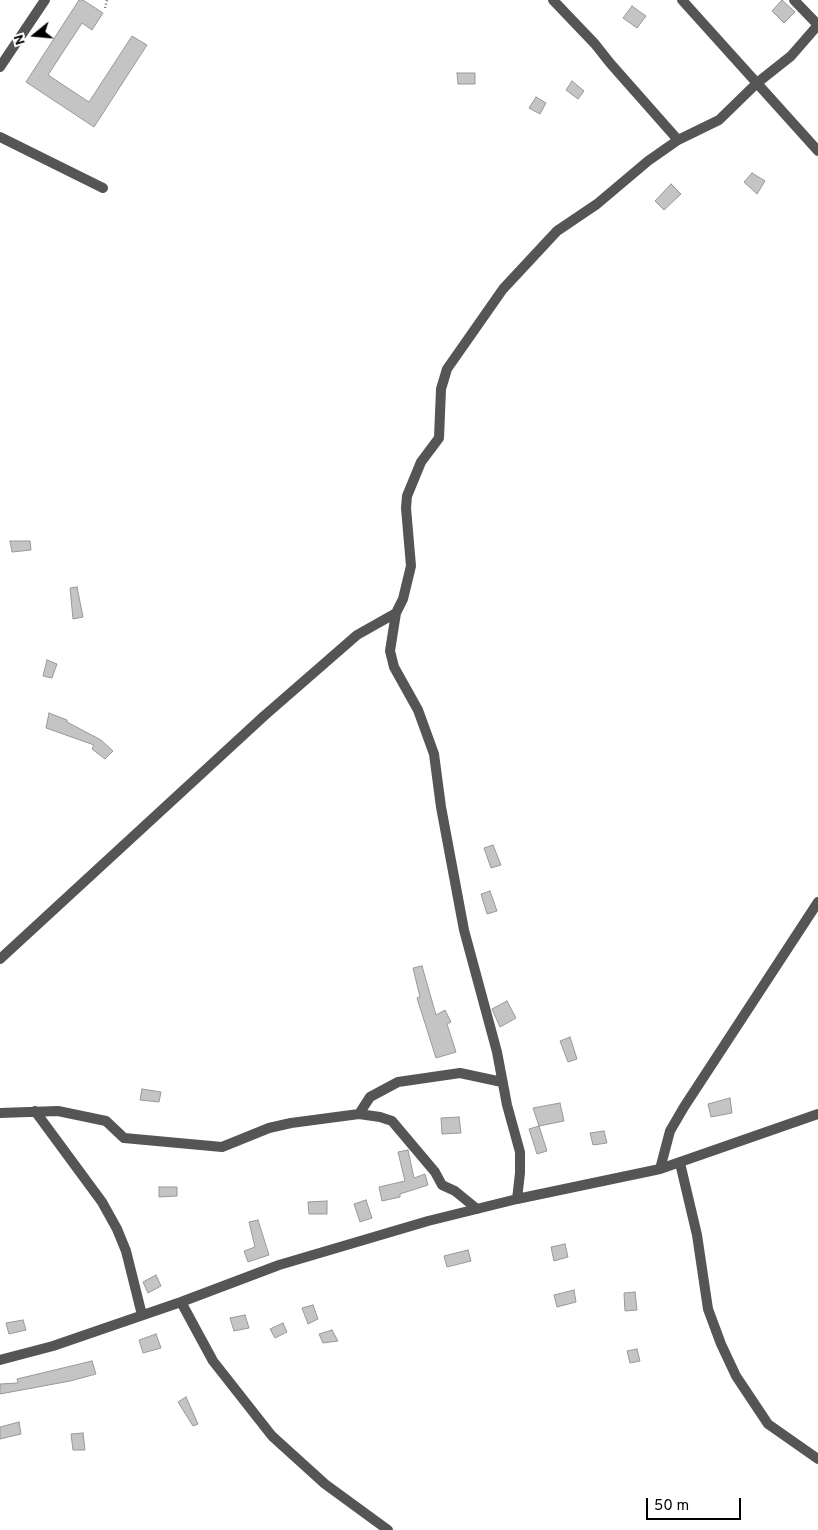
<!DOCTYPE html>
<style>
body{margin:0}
#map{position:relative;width:818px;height:1530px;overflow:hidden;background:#fff;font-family:Overpass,sans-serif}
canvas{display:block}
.north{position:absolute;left:10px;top:10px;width:50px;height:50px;-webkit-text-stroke:4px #fff;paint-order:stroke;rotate:253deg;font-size:14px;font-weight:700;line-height:20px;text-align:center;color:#000}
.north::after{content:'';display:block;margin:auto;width:18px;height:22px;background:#000;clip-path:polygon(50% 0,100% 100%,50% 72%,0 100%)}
.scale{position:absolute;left:646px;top:1498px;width:95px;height:22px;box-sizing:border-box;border:2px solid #000;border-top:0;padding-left:6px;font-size:15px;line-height:18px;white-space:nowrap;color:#000;-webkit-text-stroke:4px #fff;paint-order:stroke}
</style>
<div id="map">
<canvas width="818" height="1530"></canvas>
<div class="north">N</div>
<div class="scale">50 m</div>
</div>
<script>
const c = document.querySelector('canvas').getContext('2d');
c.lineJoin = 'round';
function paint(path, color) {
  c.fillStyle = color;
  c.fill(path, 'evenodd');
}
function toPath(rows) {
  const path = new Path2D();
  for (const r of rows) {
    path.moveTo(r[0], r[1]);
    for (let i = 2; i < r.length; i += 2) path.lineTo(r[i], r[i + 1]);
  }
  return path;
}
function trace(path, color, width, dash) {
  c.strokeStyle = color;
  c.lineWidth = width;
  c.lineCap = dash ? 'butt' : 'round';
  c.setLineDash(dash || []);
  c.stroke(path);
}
const building = toPath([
 [79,0,83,0,103,13,92,30,82,23,48,75,89,102,132,36,147,45,94,127,26,82,79,0],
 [782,0,795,12,784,23,772,11,782,0],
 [632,6,646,16,637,28,623,18,632,6],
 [457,73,475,73,475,84,458,84,457,73],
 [572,81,584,91,578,99,566,90,572,81],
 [536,97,546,103,540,114,529,108,536,97],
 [752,173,765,181,757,194,744,182,752,173],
 [671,184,681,194,664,210,655,201,671,184],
 [10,541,30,541,31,550,12,552,10,541],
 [77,587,83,617,73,619,70,588,77,587],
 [47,660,57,664,52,678,43,676,47,660],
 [49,713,67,720,67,722,101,740,113,751,105,759,92,749,94,745,46,728,49,713],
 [493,845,501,865,491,868,484,848,493,845],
 [490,891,497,911,487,914,481,894,490,891],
 [422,966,436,1015,445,1010,451,1022,447,1024,456,1052,436,1058,417,998,420,997,413,968,422,966],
 [507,1001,516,1018,500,1027,492,1009,507,1001],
 [570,1037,577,1059,568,1062,560,1041,570,1037],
 [142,1089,161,1092,159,1102,140,1100,142,1089],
 [730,1098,732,1113,711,1117,708,1104,730,1098],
 [560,1103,564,1121,539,1126,533,1108,560,1103],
 [459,1117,461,1133,442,1134,441,1118,459,1117],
 [539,1126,547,1151,537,1154,529,1129,539,1126],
 [604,1131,607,1143,593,1145,590,1133,604,1131],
 [408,1150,414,1178,425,1174,428,1185,400,1194,400,1197,382,1201,379,1187,405,1181,398,1152,408,1150],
 [159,1187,177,1187,177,1196,159,1197,159,1187],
 [366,1200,372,1218,360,1222,354,1204,366,1200],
 [327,1201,327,1214,309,1214,308,1202,327,1201],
 [258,1220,269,1255,248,1262,244,1251,255,1247,249,1222,258,1220],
 [565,1244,568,1257,554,1261,551,1247,565,1244],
 [468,1250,471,1261,447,1267,444,1256,468,1250],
 [156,1275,161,1286,148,1293,143,1282,156,1275],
 [574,1290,576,1302,557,1307,554,1295,574,1290],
 [635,1292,637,1310,625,1311,624,1293,635,1292],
 [313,1305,318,1319,308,1324,302,1308,313,1305],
 [245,1315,249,1328,234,1331,230,1318,245,1315],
 [23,1320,26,1330,9,1334,6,1323,23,1320],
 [283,1323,287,1332,275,1338,270,1329,283,1323],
 [332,1330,338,1341,323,1343,319,1334,332,1330],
 [156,1334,161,1348,143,1353,139,1340,156,1334],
 [637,1349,640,1361,630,1363,627,1351,637,1349],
 [92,1361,96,1374,70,1381,0,1394,0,1384,18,1383,17,1379,92,1361],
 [186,1397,198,1424,193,1426,178,1402,186,1397],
 [19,1422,21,1434,0,1439,0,1427,19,1422],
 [83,1433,85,1450,73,1450,71,1434,83,1433]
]);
const path = toPath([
 [105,8,107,0]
]);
const street = toPath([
 [553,0,595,44,610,63,678,140],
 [682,0,818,151],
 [794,0,818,25],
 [0,67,45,0],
 [0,137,103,188],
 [0,959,264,716,357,635,396,613],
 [35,1111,102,1202,117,1229,126,1251,142,1315],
 [0,1113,58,1111,106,1121,124,1138,222,1147,269,1128,291,1123,359,1114,380,1117,392,1121,435,1172,442,1185,455,1191,477,1209],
 [359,1114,370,1097,398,1082,460,1073,502,1082],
 [680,1163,697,1235,708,1309,721,1344,736,1376,768,1424,818,1459],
 [660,1169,670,1131,684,1107,818,902],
 [517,1199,520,1173,520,1152,507,1105,497,1052,464,930,441,807,434,754,418,710,394,667,390,651,396,613,403,599,411,566,406,508,407,496,421,462,439,438,441,389,447,369,503,289,557,231,597,204,648,161,678,140,719,120,757,83,791,56,818,25],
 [181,1302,213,1361,272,1436,325,1484,388,1530],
 [0,1360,53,1346,181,1302,279,1265,428,1221,517,1199,660,1169,818,1114]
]);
paint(building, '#c4c4c4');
trace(building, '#999', 1);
trace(path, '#777', 2.5, [1, 2.5]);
trace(street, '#555', 10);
</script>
